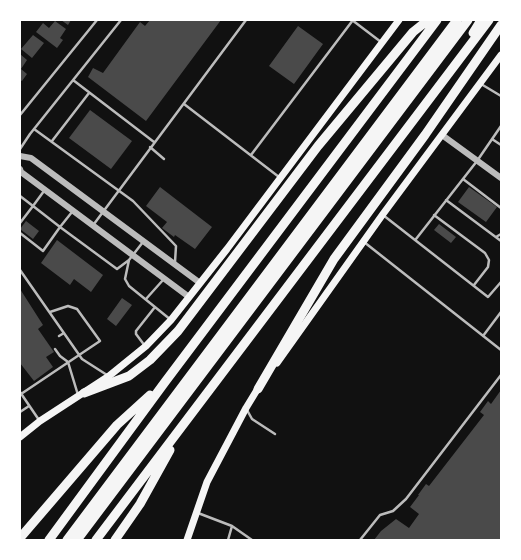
<!DOCTYPE html>
<style>
body{margin:0}
#map{position:relative;width:521px;height:560px;overflow:hidden;background:#111;font-family:"Asap Condensed",sans-serif}
canvas{display:block}
.frame{position:absolute;inset:0;border:21px solid #fff;pointer-events:none}
</style>
<div id="map">
<canvas width="521" height="560"></canvas>
<div class="frame"></div>
</div>
<script>
const c = document.querySelector('canvas').getContext('2d');
c.lineJoin = 'round';
function paint(path, color) {
  c.fillStyle = color;
  c.fill(path, 'evenodd');
}
function toPath(rows) {
  const path = new Path2D();
  for (const r of rows) {
    path.moveTo(r[0], r[1]);
    for (let i = 2; i < r.length; i += 2) path.lineTo(r[i], r[i + 1]);
  }
  return path;
}
function trace(path, color, width, dash) {
  c.strokeStyle = color;
  c.lineWidth = width;
  c.lineCap = dash ? 'butt' : 'round';
  c.setLineDash(dash || []);
  c.stroke(path);
}
const building = toPath([
 [61,20,71,20,68,25],
 [150,20,221,20,146,121,88,77,93,68,103,73,140,22,145,26],
 [55,21,66,29,60,38,63,40,57,48,36,32,43,23,49,28],
 [298,26,323,44,294,84,269,66],
 [33,35,44,43,32,58,21,49],
 [20,54,27,60,21,69,27,74,22,81,20,80],
 [90,110,132,141,111,169,69,138],
 [160,187,212,227,195,249,175,235,174,237,162,228,167,222,146,206],
 [469,187,497,207,486,222,458,202],
 [26,221,39,231,33,239,20,229],
 [439,224,456,237,451,243,434,230],
 [57,240,103,275,91,292,74,279,70,285,41,263],
 [20,289,43,325,38,329,54,352,46,357,53,367,34,381,20,363],
 [122,298,132,305,116,326,107,319],
 [501,390,501,540,374,540,381,531,396,519,409,528,419,514,410,507,419,495,418,495,426,484,429,486,484,415,480,412,488,401,491,404]
]);
const service = toPath([
 [352,20,381,42],
 [73,80,154,142],
 [481,84,501,96],
 [184,104,279,177],
 [20,115,97,20],
 [34,129,133,201,176,246,175,262],
 [492,139,501,145],
 [52,141,89,93],
 [150,147,164,159],
 [20,149,30,134,121,20],
 [251,155,353,20],
 [463,179,501,208],
 [44,191,33,206,60,227,72,212],
 [20,196,33,206,20,223],
 [446,200,501,241],
 [383,215,488,297,501,282],
 [434,215,485,253,489,260,488,267,474,285],
 [94,224,246,20],
 [20,233,43,251,60,227,117,269,129,260],
 [496,237,501,234],
 [416,239,477,161,501,126],
 [143,242,129,260,125,279,129,286,171,320],
 [364,242,501,350],
 [20,270,82,359,107,375],
 [146,299,163,280],
 [59,336,64,333],
 [483,336,501,312],
 [145,346,136,334,136,331,155,307],
 [55,349,60,356,68,362,78,395],
 [20,392,39,420],
 [21,394,100,341,77,309,68,306,50,312],
 [247,410,252,419,275,434],
 [20,412,29,406],
 [198,513,232,526,252,540],
 [228,540,232,526],
 [360,540,380,515,393,511,406,499,501,375]
]);
const tertiary = toPath([
 [442,135,501,178],
 [20,156,31,158,200,283],
 [20,169,21,172,189,297]
]);
const secondary = toPath([
 [277,363,383,214,501,55],
 [20,437,40,421,109,376,146,346,171,320,227,249,399,20],
 [187,540,207,482,246,408,260,385]
]);
const motorway = toPath([
 [473,33,481,20],
 [258,389,334,259,425,135,501,25],
 [84,393,129,376,150,360,178,331,318,146,413,32,428,20],
 [20,538,117,425,150,395],
 [49,540,165,382,437,20],
 [67,540,457,20],
 [77,540,468,20],
 [96,540,489,20],
 [115,540,140,504,170,450]
]);
paint(building, '#4a4a4a');
trace(service, '#bcbcbc', 2.5);
trace(tertiary, '#bcbcbc', 6);
trace(secondary, '#f5f5f5', 7);
trace(motorway, '#f5f5f5', 9);
</script>
